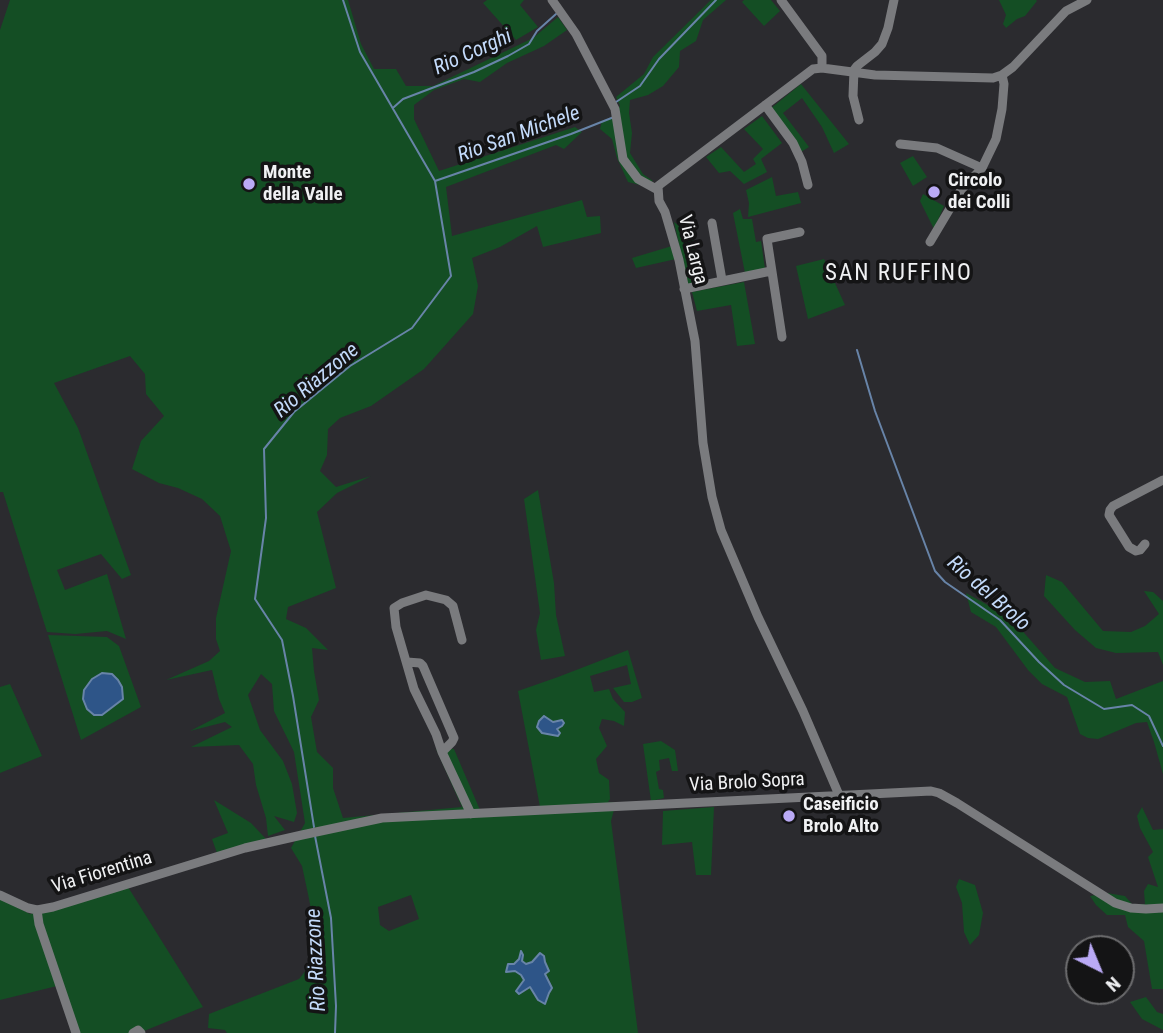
<!DOCTYPE html>
<style>
body{margin:0}
#map{position:relative;width:1163px;height:1033px;overflow:hidden;background:#2b2b2f;font-family:"Roboto Condensed",sans-serif}
canvas{display:block}
.north{position:absolute;left:1065px;top:935px;width:70px;height:70px;box-sizing:border-box;background:#141415;border:2px solid #6c6c6e;border-radius:50%;rotate:137deg;font-size:19px;font-weight:700;line-height:28px;text-align:center;color:#f0f1f3}
.north::after{content:'';display:block;margin:auto;width:24px;height:32px;background:#baaaf6;clip-path:polygon(50% 0,100% 100%,50% 72%,0 100%)}
</style>
<div id="map">
<canvas width="1163" height="1033"></canvas>
<div class="north">N</div>
</div>
<script>
const c = document.querySelector('canvas').getContext('2d');
c.lineJoin = 'round';
function paint(path, color) {
  c.fillStyle = color;
  c.fill(path, 'evenodd');
}
function toPath(rows) {
  const path = new Path2D();
  for (const r of rows) {
    path.moveTo(r[0], r[1]);
    for (let i = 2; i < r.length; i += 2) path.lineTo(r[i], r[i + 1]);
  }
  return path;
}
function trace(path, color, width, dash) {
  c.strokeStyle = color;
  c.lineWidth = width;
  c.lineCap = dash ? 'butt' : 'round';
  c.setLineDash(dash || []);
  c.stroke(path);
}
function write(font, color, halo, rows, align = 'center') {
  c.font = font + ' "Roboto Condensed",sans-serif';
  c.lineWidth = 7;
  c.setLineDash([]);
  c.textBaseline = 'middle';
  c.strokeStyle = halo;
  c.fillStyle = color;
  for (const [text, x, y, turn = 0] of rows) {
    c.save();
    c.translate(x, y);
    c.rotate((+turn || 0) * Math.PI / 180);
    c.textAlign = isNaN(turn) ? turn : align;
    if (halo) c.strokeText(text, 0, 0);
    c.fillText(text, 0, 0);
    c.restore();
  }
}
const green = toPath([
 [10,0,348,0,361,44,374,69,396,69,406,86,433,86,533,38,558,17,567,30,544,46,507,63,480,82,464,79,434,90,414,105,414,119,439,171,575,127,582,132,564,149,556,145,446,187,452,236,582,200,587,217,600,216,601,233,543,247,537,226,500,247,472,258,478,286,473,314,424,369,371,406,340,418,328,429,327,455,320,471,336,487,371,476,337,493,317,512,336,588,288,607,286,619,306,628,328,650,312,648,314,671,319,700,311,717,317,752,333,768,333,788,343,818,462,807,436,749,441,747,454,749,480,810,540,807,518,691,558,677,628,650,642,698,632,702,624,702,613,688,631,684,627,665,590,676,594,692,609,689,613,699,625,712,624,726,614,721,602,719,599,728,607,746,596,759,599,773,609,780,610,799,608,802,616,802,611,821,638,1033,227,1033,225,1030,208,1028,209,1014,299,979,314,960,316,934,308,894,302,866,291,848,305,823,294,752,274,711,272,684,261,674,248,695,260,730,283,761,292,784,297,813,294,822,274,816,285,830,268,836,266,818,256,785,253,764,239,745,191,747,232,727,225,722,190,731,225,713,219,699,212,670,166,680,209,661,220,651,216,639,216,618,231,551,220,516,202,499,178,488,159,483,132,469,141,441,164,416,146,394,145,374,130,356,54,383,78,428,131,575,122,579,101,554,57,570,65,590,107,574,126,639,107,631,75,634,47,632,3,492,0,492,0,30],
 [411,895,419,919,389,931,380,925,378,907],
 [519,959,526,964,537,959,550,981,547,1000,538,1000,530,987,526,991,516,990,524,980,521,975,515,971,513,965],
 [487,0,524,0,520,5,538,27,516,40,483,3],
 [711,0,726,0,703,20,696,41,680,51,679,67,663,86,648,95,630,100,629,113,632,133,630,153,643,174,653,181,640,185,628,182,617,158,612,139,600,129,602,121,612,117,620,106,616,97,644,74,653,57],
 [744,0,771,0,780,11,764,26,742,2],
 [999,0,1036,0,1037,1,1025,16,1017,19,1006,28,1003,24,1006,15],
 [801,84,849,144,834,153,822,127,802,98,783,113,809,147,801,152,770,109],
 [762,116,782,143,761,159,767,172,744,184,730,171,719,173,706,157,721,147,744,172,756,164,753,159,763,149,744,129],
 [913,156,927,177,913,186,900,163],
 [772,177,776,196,798,192,801,203,748,217,749,203,746,190],
 [923,194,944,206,934,229,920,201],
 [740,209,743,219,752,219,756,242,761,241,765,269,745,273,733,213],
 [674,222,692,235,703,280,688,285],
 [672,246,676,259,636,268,632,258],
 [824,259,845,305,808,319,796,266],
 [744,282,755,344,737,346,731,305,697,311,692,292],
 [538,490,554,583,556,615,565,656,541,660,536,630,540,613,524,499],
 [1046,575,1062,582,1103,631,1131,632,1145,626,1159,614,1144,591,1153,592,1163,601,1163,665,1158,652,1116,653,1096,648,1075,630,1044,596],
 [966,593,1011,618,1055,668,1085,682,1110,681,1116,699,1163,681,1163,774,1154,742,1147,722,1136,723,1098,739,1088,738,1080,734,1067,697,1042,684,1028,670,996,627,971,612],
 [48,635,107,637,119,646,141,707,81,740],
 [10,684,42,756,0,773,0,687],
 [661,741,675,750,678,771,672,771,669,758,659,760,660,770,656,772,659,789,663,790,664,798,651,801,643,744],
 [214,800,251,823,267,840,217,853,212,839,228,833],
 [714,807,711,875,696,875,692,842,662,845,663,811],
 [1142,807,1153,830,1163,829,1163,989,1152,989,1144,941,1128,927,1125,915,1107,915,1096,905,1090,896,1107,893,1125,896,1132,904,1145,904,1144,891,1148,884,1158,887,1148,857,1153,852,1140,828,1137,816],
 [959,879,975,885,983,913,979,935,970,945,964,932,962,903,956,887],
 [128,887,203,1007,144,1031,144,1033,73,1033,57,986,0,1000,0,898,30,914],
 [1146,997,1157,1012,1163,1014,1163,1030,1142,1019,1130,1002]
]);
const water = toPath([
 [102,673,112,674,118,680,122,687,123,699,102,715,94,715,87,709,83,699,84,690,92,679,102,673],
 [544,716,553,722,562,720,564,723,562,726,557,729,560,733,558,736,542,733,537,727,539,721,544,716],
 [521,951,523,955,522,961,526,964,532,962,540,953,544,956,545,962,549,971,545,974,552,988,549,993,545,1004,538,1000,530,987,519,994,516,991,524,980,521,975,515,971,506,972,508,964,514,964,519,959,521,951]
]);
const stream = toPath([
 [616,102,640,86,659,59,716,0],
 [394,107,403,99,474,72,508,56,529,44,537,31,556,14],
 [435,181,571,134,614,117],
 [857,350,875,411,935,571,945,582,1000,620,1039,662,1064,685,1104,709,1132,705,1149,716,1163,746],
 [314,827,293,696,282,640,255,599,266,518,264,449,294,412,350,366,412,328,451,276,435,181,360,52,343,0],
 [315,836,331,918,336,1006,335,1033]
]);
const minor = toPath([
 [552,0,576,34,615,109,623,159,638,179,658,190],
 [781,0,822,56,822,68],
 [765,105,793,143,802,162,808,185],
 [859,120,853,96,854,70,857,66,875,52,882,44,888,28,894,0],
 [900,144,937,148,982,168],
 [712,223,722,280],
 [930,242,961,190,982,168,996,139,1002,109,1004,84,1002,75],
 [684,289,771,271],
 [782,337,767,239,800,232],
 [1145,544,1140,550,1136,551,1129,547,1109,515,1110,510,1113,506,1163,480],
 [462,640,453,606,446,600,426,595,402,603,394,608,396,627,414,689,436,734,442,752,471,814],
 [407,662,420,663,423,666,454,738,452,742,442,752],
 [839,795,803,711,758,617,721,530,712,497,703,443,695,341,679,260,665,212,659,201,658,186,813,69,822,68,875,75,993,78,1002,75,1013,67,1066,11,1087,0],
 [0,895,28,908,37,910,53,907,245,848,302,835,382,818,931,791,939,793,957,803,1115,903,1131,908,1146,909,1163,908],
 [37,910,39,924,76,1033],
 [133,1033,138,1030,141,1033]
]);
const markers = [
 [249,184,7,"#baaaf6"],
 [934,192,7,"#baaaf6"],
 [789,816,7,"#baaaf6"]
];
const poiNames = [
 ["Monte",263,173],
 ["della Valle",263,195],
 ["Circolo",948,181],
 ["dei Colli",948,203],
 ["Caseificio",803,805],
 ["Brolo Alto",803,827]
];
const streetNames = [
 ["Via Larga",692,250,76],
 ["Via Brolo Sopra",747,783,-3],
 ["Via Fiorentina",102,873,-17]
];
const waterNames = [
 ["Rio Corghi",473,53,-24],
 ["Rio San Michele",519,135,-20],
 ["Rio Riazzone",317,381,-40],
 ["Rio del Brolo",988,594,41],
 ["Rio Riazzone",317,960,-93]
];
const quarterNames = [
 ["SAN RUFFINO",899,274]
];
paint(green, '#144e24');
paint(water, '#2e5588');
trace(water, '#6884a8', 2);
trace(stream, '#6884a8', 2);
trace(minor, '#7a7b7e', 9);
for (const [x, y, r, color] of markers) {
  const dot = new Path2D();
  dot.arc(x, y, r, 0, 2 * Math.PI);
  c.fillStyle = color;
  c.fill(dot);
  trace(dot, '#141415', 2.5);
}
write('bold 19px', '#f0f1f3', '#141415', poiNames, 'left');
write('19px', '#f0f1f3', '#141415', streetNames);
write('italic 21px', '#c3dafa', '#141415', waterNames);
c.letterSpacing = '2px';
write('23px', '#f0f1f3', '#141415', quarterNames);
c.letterSpacing = '0px';
</script>
